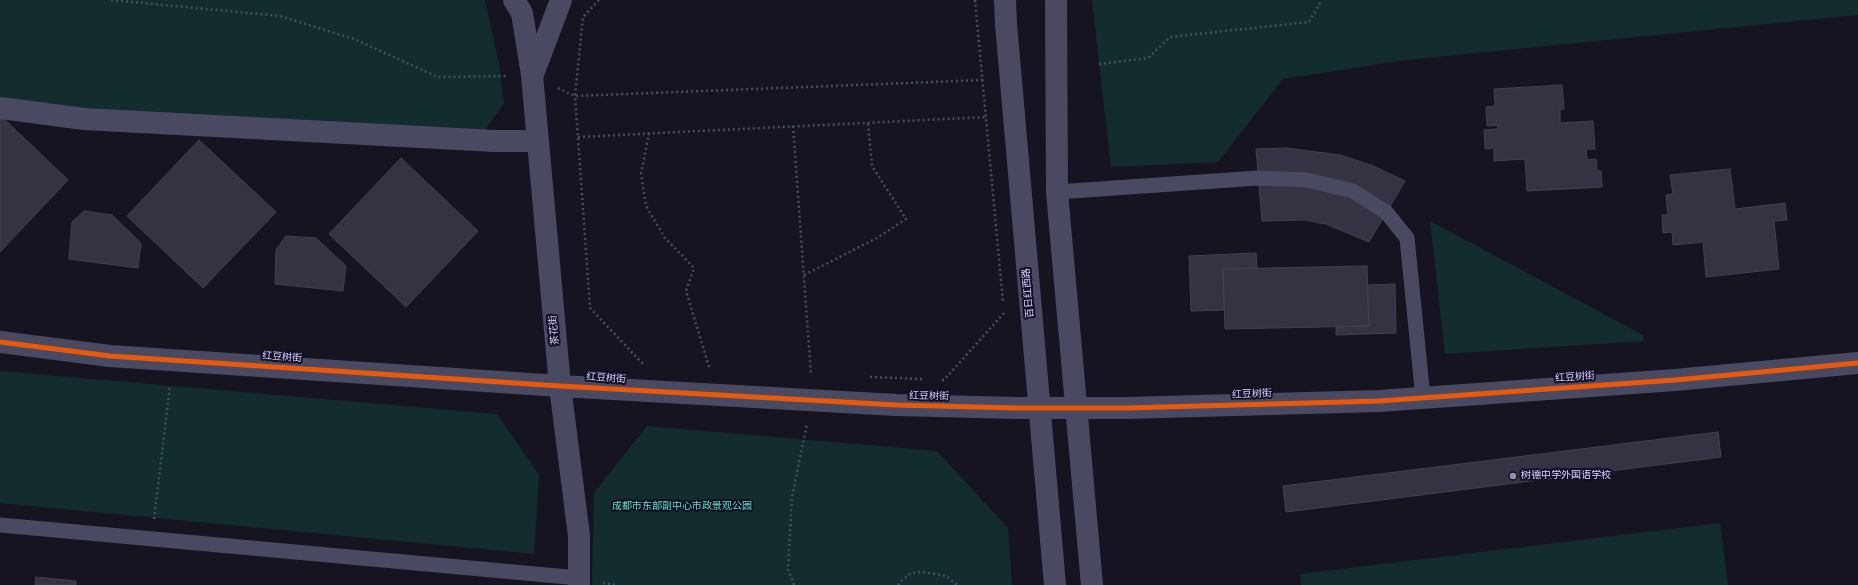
<!DOCTYPE html>
<meta charset="utf-8">
<style>
body{margin:0}
canvas{display:block;background:#161421}
</style>
<canvas width="1858" height="585"></canvas>
<script>
const c = document.querySelector('canvas').getContext('2d');
c.lineJoin = 'round';
function paint(path, color) {
  c.fillStyle = color;
  c.fill(path, 'evenodd');
}
function toPath(rows) {
  const path = new Path2D();
  for (const r of rows) {
    path.moveTo(r[0], r[1]);
    for (let i = 2; i < r.length; i += 2) path.lineTo(r[i], r[i + 1]);
  }
  return path;
}
function trace(path, color, width, dash) {
  c.strokeStyle = color;
  c.lineWidth = width;
  c.lineCap = dash ? 'butt' : 'round';
  c.setLineDash(dash || []);
  c.stroke(path);
}
function write(font, color, halo, rows, align = 'center') {
  c.font = font + ' Overpass,"Noto Sans SC",sans-serif';
  c.lineWidth = 4;
  c.setLineDash([]);
  c.textBaseline = 'middle';
  c.strokeStyle = halo;
  c.fillStyle = color;
  for (const [text, x, y, turn = 0] of rows) {
    c.save();
    c.translate(x, y);
    c.rotate((+turn || 0) * Math.PI / 180);
    c.textAlign = isNaN(turn) ? turn : align;
    if (halo) c.strokeText(text, 0, 0);
    c.fillText(text, 0, 0);
    c.restore();
  }
}
const green = toPath([
 [0,0,485,0,499,64,504,103,485,130,84,109,0,98],
 [1092,0,1858,0,1858,15,1406,60,1283,79,1218,162,1111,167],
 [1430,221,1643,335,1644,341,1445,354],
 [0,371,497,414,539,475,534,554,0,503],
 [647,426,937,451,1008,528,1012,585,592,585,594,493],
 [1720,523,1728,585,1301,585,1300,574]
]);
const building = toPath([
 [1562,85,1564,109,1560,109,1560,123,1593,121,1595,149,1586,149,1587,160,1596,159,1597,171,1601,171,1602,187,1527,191,1525,159,1494,161,1494,148,1485,149,1484,130,1498,129,1497,125,1487,126,1486,107,1495,106,1494,89,1562,85],
 [0,115,68,180,0,252,0,115],
 [199,140,276,212,203,288,127,216,199,140],
 [1286,148,1340,155,1371,165,1405,181,1369,242,1326,224,1305,220,1262,221,1256,149,1286,148],
 [401,158,478,231,406,307,329,234,401,158],
 [1730,169,1735,209,1785,203,1787,220,1774,221,1779,269,1706,277,1703,242,1673,245,1672,232,1663,233,1662,215,1668,215,1666,195,1673,194,1670,175,1730,169],
 [84,211,112,215,141,243,138,268,69,259,72,222,84,211],
 [286,236,316,238,346,266,343,291,275,284,276,250,286,236],
 [1256,253,1257,268,1223,269,1224,310,1191,311,1189,256,1256,253],
 [1367,266,1369,326,1225,329,1223,269,1367,266],
 [1395,284,1396,333,1336,335,1336,327,1369,326,1367,285,1395,284],
 [1718,432,1721,457,1286,512,1283,486,1718,432],
 [36,577,76,581,76,585,35,585,36,577]
]);
const path = toPath([
 [111,0,280,16,354,39,438,77,508,76],
 [599,0,583,17,575,96,590,308,644,365],
 [975,0,1003,302],
 [1099,64,1148,58,1170,37,1309,22,1322,0],
 [558,88,575,96,983,80],
 [793,126,811,375],
 [649,133,641,174,646,206,665,238,694,268,686,291,710,370],
 [578,137,986,117],
 [804,275,877,238,906,219,872,166,868,123],
 [870,377,923,379],
 [942,380,944,380,1004,313],
 [154,519,170,386],
 [603,583,617,585],
 [794,585,788,569,792,497,807,424],
 [898,585,900,582,911,573,923,572,946,576,957,585]
]);
const service = toPath([
 [1057,192,1258,178,1307,180,1353,191,1386,212,1407,238,1423,398],
 [0,525,579,578]
]);
const minor = toPath([
 [514,0,522,13,532,75,560,386,579,536,579,585],
 [533,74,561,0],
 [0,108,84,119,495,141,538,141],
 [0,342,110,356,560,386,896,405,1016,408,1127,408,1379,401,1675,380,1858,363]
]);
const tertiary = toPath([
 [1005,0,1006,24,1055,585],
 [1056,0,1057,192,1092,585]
]);
const cycleway = toPath([
 [0,342,110,356,560,386,896,405,1016,408,1127,408,1379,401,1675,380,1858,363]
]);
const markers = [
 [1513,476,4,"#9591b1"]
];
const streetNames = [
 ["百日红西路",1029,293,-95],
 ["茶花街",555,330,-95],
 ["红豆树街",282,358,4],
 ["红豆树街",1575,378,-4],
 ["红豆树街",606,379,4],
 ["红豆树街",1252,395,-2],
 ["红豆树街",929,397,1]
];
const poiNames = [
 ["树德中学外国语学校",1521,476]
];
const parkNames = [
 ["成都市东部副中心市政景观公园",682,507]
];
paint(green, '#132c2d');
paint(building, '#343243');
trace(building, '#433f54', 1);
trace(path, '#44505f', 2.5, [2, 3]);
trace(service, '#4a4962', 15);
trace(minor, '#4a4962', 22);
trace(tertiary, '#4a4962', 22);
trace(cycleway, '#e8590c', 5);
for (const [x, y, r, color] of markers) {
  const dot = new Path2D();
  dot.arc(x, y, r, 0, 2 * Math.PI);
  c.fillStyle = color;
  c.fill(dot);
  trace(dot, '#130f26', 1.5);
}
write('10px', '#d9d4ff', '#130f26', streetNames);
write('10px', '#d9d4ff', '#130f26', poiNames, 'left');
write('10px', '#5fe0c0', '#130f26', parkNames);
</script>
